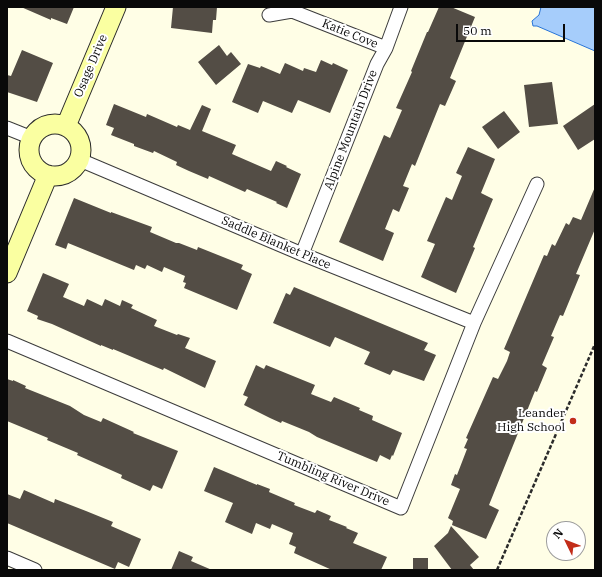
<!DOCTYPE html>
<style>
body{margin:0}
#map{position:relative;width:602px;height:577px;overflow:hidden;background:#fffee6;font-family:"IBM Plex Serif",serif}
canvas{display:block}
.frame{position:absolute;inset:0;border:8px solid #090909;pointer-events:none}
.north{position:absolute;left:546px;top:521px;width:40px;height:40px;box-sizing:border-box;background:#fff;border:1px solid #9d9d9d;border-radius:50%;rotate:313deg;font-size:11px;font-weight:700;line-height:16px;text-align:center;color:#090909}
.north::after{content:'';display:block;margin:auto;width:14px;height:18px;background:#c22d19;clip-path:polygon(50% 0,100% 100%,50% 72%,0 100%)}
.scale{position:absolute;left:456px;top:24px;width:109px;height:18px;box-sizing:border-box;border:2px solid #090909;border-top:0;padding-left:5px;font-size:12px;line-height:14px;white-space:nowrap;color:#090909;-webkit-text-stroke:3px #fff;paint-order:stroke}
</style>
<div id="map">
<canvas width="602" height="577"></canvas>
<div class="frame"></div>
<div class="north">N</div>
<div class="scale">50 m</div>
</div>
<script>
const c = document.querySelector('canvas').getContext('2d');
c.lineJoin = 'round';
function paint(path, color) {
  c.fillStyle = color;
  c.fill(path, 'evenodd');
}
function toPath(rows) {
  const path = new Path2D();
  for (const r of rows) {
    if (r.length === 3) {
      path.moveTo(r[0] + r[2], r[1]);
      path.arc(r[0], r[1], r[2], 0, 2 * Math.PI);
      continue;
    }
    path.moveTo(r[0], r[1]);
    for (let i = 2; i < r.length; i += 2) path.lineTo(r[i], r[i + 1]);
  }
  return path;
}
function trace(path, color, width, dash) {
  c.strokeStyle = color;
  c.lineWidth = width;
  c.lineCap = dash ? 'butt' : 'round';
  c.setLineDash(dash || []);
  c.stroke(path);
}
function write(font, color, halo, rows, align = 'center') {
  c.font = font + ' "IBM Plex Serif",serif';
  c.lineWidth = 4;
  c.setLineDash([]);
  c.textBaseline = 'middle';
  c.strokeStyle = halo;
  c.fillStyle = color;
  for (const [text, x, y, turn = 0] of rows) {
    c.save();
    c.translate(x, y);
    c.rotate((+turn || 0) * Math.PI / 180);
    c.textAlign = isNaN(turn) ? turn : align;
    if (halo) c.strokeText(text, 0, 0);
    c.fillText(text, 0, 0);
    c.restore();
  }
}
const water = toPath([
 [541,7,595,7,595,51,537,26,533,26,532,21,539,15,541,7]
]);
const building = toPath([
 [21,7,74,7,67,24,51,18,51,20],
 [173,7,217,7,216,20,213,20,212,33,171,28],
 [439,7,451,7,475,17,450,78,456,81,445,106,440,104,415,166,412,164,403,186,409,188,399,212,393,209,385,229,394,233,383,261,339,242,384,135,390,138,402,110,396,108,412,72,411,71,427,32,428,32],
 [219,45,227,56,231,52,241,64,216,85,198,62],
 [22,50,53,63,37,102,7,92,7,75,11,76],
 [321,60,332,65,333,63,348,70,330,113,298,100,292,113,263,101,258,113,232,102,248,64,260,68,261,66,280,74,285,63,303,71,304,68,316,72],
 [552,82,558,124,529,127,524,85],
 [114,104,146,117,147,114,177,127,178,125,190,130,202,105,211,109,202,131,236,145,232,154,271,171,276,161,287,166,286,167,301,174,287,208,276,203,277,202,247,189,245,192,209,176,208,179,189,171,176,165,177,162,154,151,153,153,134,146,134,144,111,135,114,128,106,125],
 [595,104,595,139,578,150,563,126],
 [504,111,520,132,498,149,482,127],
 [468,147,495,159,481,193,493,199,473,247,475,248,456,293,421,277,435,244,427,241,446,197,452,200,462,176,456,173],
 [595,187,595,229,576,274,580,275,563,316,560,315,551,336,554,337,542,365,547,368,537,392,535,391,489,505,499,510,486,539,452,525,453,521,448,518,460,489,451,485,455,474,457,475,467,449,464,448,468,439,466,438,493,377,498,379,507,361,510,352,504,349,544,255,547,256,552,244,555,246,566,223,569,225,573,217,581,220],
 [74,198,111,213,111,212,152,227,150,232,176,243,179,243,197,250,198,247,243,265,241,269,252,274,237,310,184,288,186,283,183,282,185,276,164,267,162,272,147,265,145,269,136,265,134,270,68,243,66,249,55,245],
 [43,273,69,284,63,297,84,306,87,299,102,306,105,299,120,306,122,300,133,305,131,308,157,320,154,326,177,335,178,334,190,338,185,348,216,361,205,388,164,368,163,370,113,349,113,350,101,345,101,346,52,324,37,319,38,316,27,311],
 [294,287,428,343,424,350,436,355,424,381,393,370,390,375,364,364,370,352,335,337,330,347,273,323,286,293,290,295],
 [256,365,264,369,266,365,315,385,311,394,331,402,334,397,360,408,359,410,373,416,372,420,402,433,393,456,392,455,390,460,380,455,377,462,317,437,309,432,282,421,281,423,270,418,244,405,248,397,243,395],
 [7,379,13,381,13,380,26,386,25,388,70,406,84,415,101,422,103,418,134,432,133,433,178,451,162,489,153,485,150,491,121,478,122,475,77,455,78,453,47,440,48,438,7,421],
 [214,467,257,485,257,484,270,489,269,492,295,503,294,505,315,513,317,510,331,516,329,520,347,527,346,528,358,533,353,543,387,557,381,570,332,570,294,553,296,547,289,544,293,533,272,524,270,529,256,523,252,534,225,522,233,503,204,491],
 [24,490,54,503,55,499,86,511,113,522,111,526,141,539,129,567,118,562,115,569,7,523,7,494,20,499],
 [451,526,479,557,470,565,474,570,452,570,434,546,448,533],
 [179,551,193,557,191,561,212,570,171,570],
 [413,558,428,558,428,570,413,570]
]);
const path = toPath([
 [497,570,595,344]
]);
const street = toPath([
 [269,15,292,11,386,48],
 [7,128,32,138],
 [80,160,302,254,474,323],
 [302,254,377,64,386,48,401,7],
 [7,341,401,508,474,323,537,184],
 [7,558,35,570]
]);
const secondary = toPath([
 [55,150,26],
 [66,126,116,7],
 [7,273,48,175]
]);
const markers = [
 [573,421,4,"#c22d19"]
];
const streetNames = [
 ["Katie Cove",350,34,22],
 ["Osage Drive",91,66,-67],
 ["Alpine Mountain Drive",351,130,-69],
 ["Saddle Blanket Place",276,243,23],
 ["Tumbling River Drive",333,479,23]
];
const poiNames = [
 ["Leander",565,414],
 ["High School",565,428]
];
paint(water, '#a6cdfb');
trace(water, '#2874d7', 1);
paint(building, '#534d45');
trace(street, '#3c3c3c', 15);
trace(secondary, '#2b2b2b', 21);
trace(path, '#2b2b2b', 2.5, [4, 2]);
trace(street, '#fff', 13);
trace(secondary, '#faffa1', 19);
for (const [x, y, r, color] of markers) {
  const dot = new Path2D();
  dot.arc(x, y, r, 0, 2 * Math.PI);
  c.fillStyle = color;
  c.fill(dot);
  trace(dot, '#fff', 1.5);
}
write('12px', '#090909', '#fff', streetNames);
write('12px', '#090909', '#fff', poiNames, 'right');
</script>
